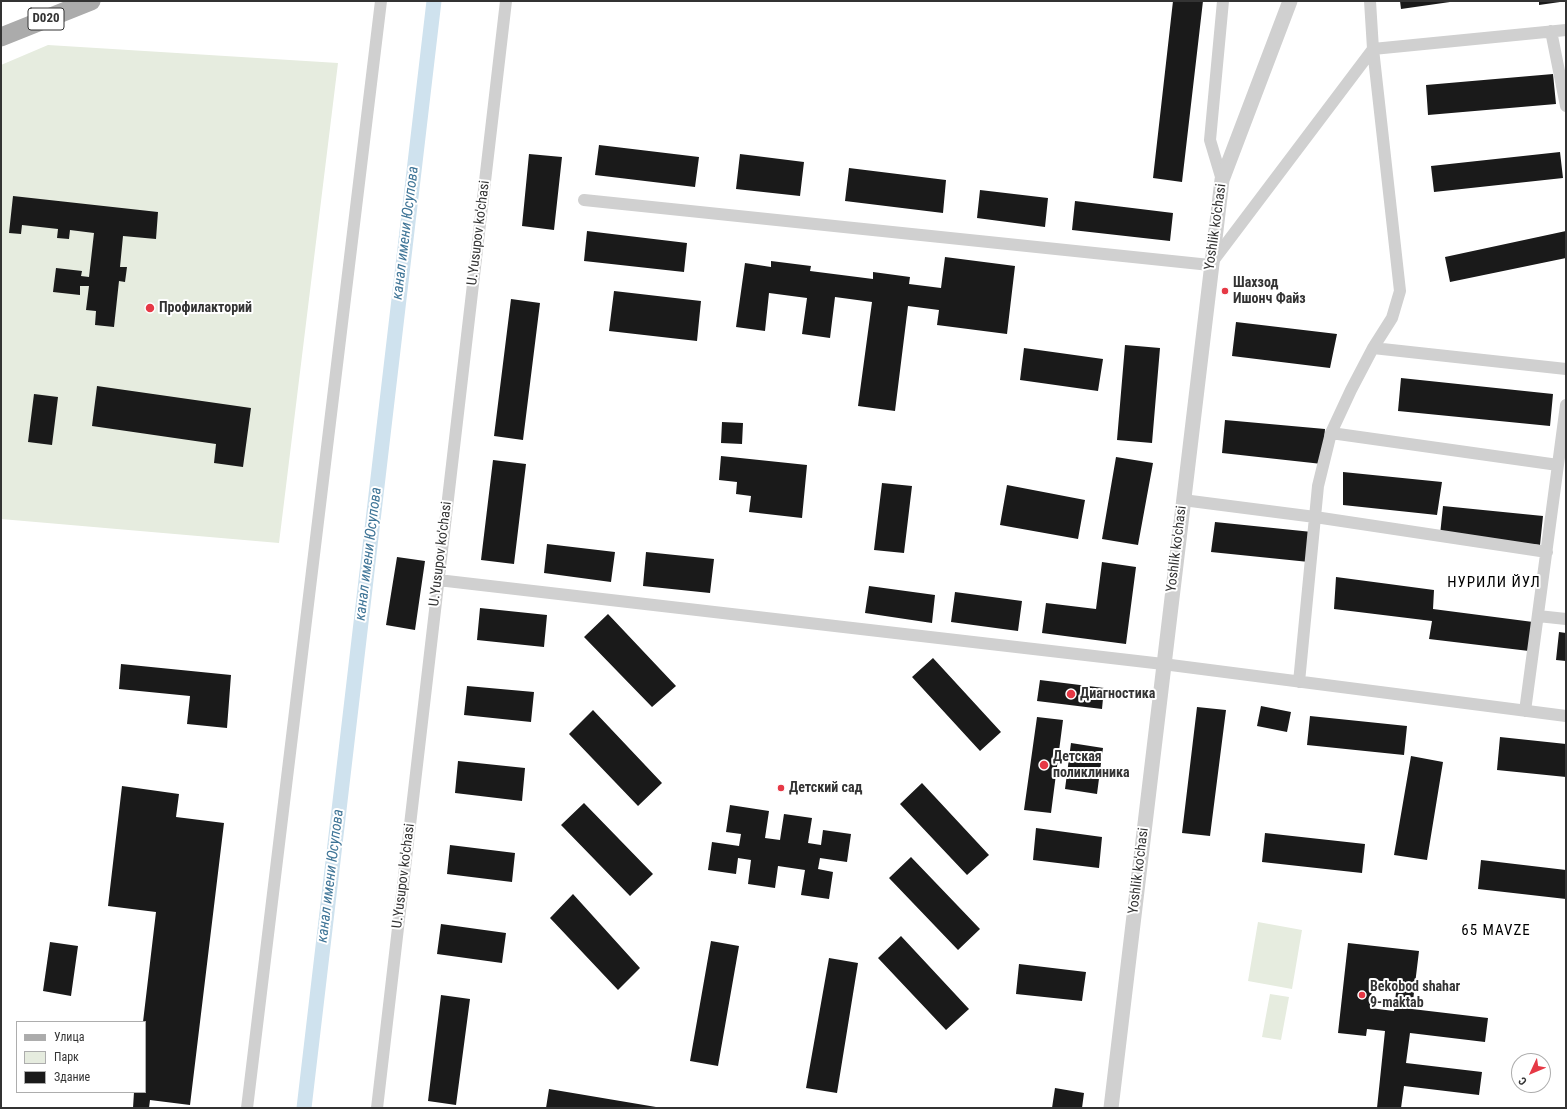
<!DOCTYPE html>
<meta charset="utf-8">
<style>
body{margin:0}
#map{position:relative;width:1567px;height:1109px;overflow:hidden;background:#fff;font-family:"Roboto Condensed",sans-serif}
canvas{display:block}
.frame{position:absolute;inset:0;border:2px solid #333;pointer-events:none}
.legend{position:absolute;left:16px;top:1021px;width:130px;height:72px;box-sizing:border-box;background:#fff;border:1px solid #adadad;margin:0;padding:5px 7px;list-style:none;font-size:12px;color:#333}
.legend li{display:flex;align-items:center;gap:8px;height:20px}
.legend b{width:20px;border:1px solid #adadad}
.north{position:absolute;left:1511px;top:1053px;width:40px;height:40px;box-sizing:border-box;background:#fff;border:1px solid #adadad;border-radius:50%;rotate:226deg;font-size:11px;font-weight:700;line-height:16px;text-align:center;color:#333}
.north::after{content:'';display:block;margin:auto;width:14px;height:18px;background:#e63946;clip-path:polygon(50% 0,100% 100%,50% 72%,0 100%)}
</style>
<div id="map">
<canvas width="1567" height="1109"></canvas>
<div class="frame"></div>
<ul class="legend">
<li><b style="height:5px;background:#ababab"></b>Улица</li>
<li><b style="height:11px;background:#e6ecdf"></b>Парк</li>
<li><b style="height:11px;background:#1a1a1a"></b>Здание</li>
</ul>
<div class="north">С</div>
</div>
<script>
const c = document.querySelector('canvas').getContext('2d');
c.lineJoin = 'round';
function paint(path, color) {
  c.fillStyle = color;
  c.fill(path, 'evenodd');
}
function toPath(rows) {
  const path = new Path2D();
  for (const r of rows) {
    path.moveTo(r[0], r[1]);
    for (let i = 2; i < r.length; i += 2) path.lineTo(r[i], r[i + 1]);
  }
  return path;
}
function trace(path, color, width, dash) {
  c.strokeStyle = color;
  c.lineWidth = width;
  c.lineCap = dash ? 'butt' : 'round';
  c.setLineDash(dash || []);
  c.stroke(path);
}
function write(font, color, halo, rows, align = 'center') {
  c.font = font + ' "Roboto Condensed",sans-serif';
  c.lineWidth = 4;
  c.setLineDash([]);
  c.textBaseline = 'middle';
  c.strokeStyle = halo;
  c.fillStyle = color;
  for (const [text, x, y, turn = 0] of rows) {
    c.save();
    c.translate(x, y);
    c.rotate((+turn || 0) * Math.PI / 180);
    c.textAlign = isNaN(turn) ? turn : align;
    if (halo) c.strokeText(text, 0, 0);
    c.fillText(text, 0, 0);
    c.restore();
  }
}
const green = toPath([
 [48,45,338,63,279,543,1,519,1,65],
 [1258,922,1302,930,1292,989,1248,981],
 [1270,994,1289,997,1281,1040,1262,1037]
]);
const canal = toPath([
 [304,1108,434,1]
]);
const building = toPath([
 [1173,1,1203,1,1182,182,1153,178],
 [1400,1,1450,1,1450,2,1401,9],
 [1539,1,1560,1,1560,2,1539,5],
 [1553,74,1556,104,1428,115,1426,85],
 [599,145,699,157,695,187,595,175],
 [1560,152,1563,178,1434,192,1431,166],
 [529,154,562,157,554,230,522,226],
 [740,154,804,162,800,196,736,189],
 [849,168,946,180,943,213,845,201],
 [980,190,1048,198,1045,227,977,218],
 [13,196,158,212,156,239,123,236,120,267,127,267,125,282,119,281,114,327,95,325,96,311,86,310,89,286,80,286,80,295,53,292,56,268,82,271,81,276,89,277,94,233,70,230,69,239,57,238,58,229,22,225,21,234,9,233],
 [1075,201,1173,213,1170,241,1072,230],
 [587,231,687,243,684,272,584,261],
 [1566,231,1566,258,1450,282,1445,257],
 [945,257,1015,266,1007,334,937,325,939,310,908,306,895,411,858,406,872,302,835,297,830,338,802,334,807,298,769,293,765,331,736,327,745,263,771,267,771,261,811,266,810,271,873,279,873,272,910,277,909,284,941,288],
 [614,291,701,301,697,341,609,331],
 [511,299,540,303,523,440,494,436],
 [1236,322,1337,334,1330,368,1232,356],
 [1125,345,1160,348,1152,443,1117,440],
 [1024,348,1103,359,1098,391,1020,380],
 [1401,378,1553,394,1550,426,1398,411],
 [97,386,251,408,243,467,214,463,216,444,92,426],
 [34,394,58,397,52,445,28,442],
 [1225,420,1325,429,1322,464,1222,453],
 [722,422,743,423,742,444,721,443],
 [721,456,807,465,802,518,749,512,751,496,736,494,737,482,719,480],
 [1116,457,1153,463,1138,545,1102,539],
 [493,460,526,464,514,564,481,560],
 [1343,472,1442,482,1437,515,1343,505],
 [882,483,912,486,904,553,874,550],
 [1007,485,1085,500,1078,539,1000,525],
 [1443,506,1543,516,1540,545,1440,535],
 [1215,522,1312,532,1309,562,1211,552],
 [547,544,615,552,611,582,544,573],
 [646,552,714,559,710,593,643,586],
 [397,557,425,561,415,630,386,625],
 [1102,562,1136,567,1126,644,1042,633,1046,603,1096,609],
 [1336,577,1434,590,1433,609,1533,622,1529,651,1429,639,1432,621,1334,609],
 [869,586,935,595,932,623,865,613],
 [955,592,1022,601,1018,631,951,622],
 [480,608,547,615,544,647,477,640],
 [608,614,676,686,652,707,584,637],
 [1559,632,1566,633,1566,661,1556,660],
 [933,658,1001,732,980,751,912,677],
 [121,664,231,675,227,728,187,724,190,696,119,689],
 [1040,680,1104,688,1102,709,1037,701],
 [467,686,534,692,531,722,464,715],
 [1261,706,1291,712,1287,732,1257,726],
 [1197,707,1226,710,1210,836,1182,833],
 [593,710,662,783,638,806,569,734],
 [1310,716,1407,726,1404,755,1307,745],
 [1037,717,1063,720,1051,813,1024,810],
 [1500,737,1566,744,1566,777,1497,770],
 [1071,743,1103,748,1097,794,1065,789],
 [1411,756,1443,762,1427,860,1394,855],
 [458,761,525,768,522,801,455,793],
 [922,783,989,855,967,875,900,804],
 [122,786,179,794,176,817,224,823,190,1105,150,1100,149,1108,133,1108,134,1092,145,1092,145,1022,143,1022,156,912,108,906],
 [584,803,653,874,630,896,561,825],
 [730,805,769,811,765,838,780,840,784,814,812,818,808,843,821,845,823,830,851,834,847,862,820,858,818,869,833,872,829,899,801,895,805,870,778,866,775,888,748,884,751,860,738,858,736,874,708,870,712,842,739,846,741,834,726,832],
 [1036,828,1102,837,1099,868,1033,860],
 [1265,833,1365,844,1362,873,1262,862],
 [450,845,515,853,512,882,447,874],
 [911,857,980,929,958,950,889,878],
 [1481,860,1566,870,1566,899,1478,889],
 [573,894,640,968,618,990,550,918],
 [441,924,506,933,502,963,437,954],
 [901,936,969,1009,946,1030,878,958],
 [711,941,739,946,718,1066,690,1061],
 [50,942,78,946,71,996,43,991],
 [1348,943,1419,951,1412,1009,1488,1018,1485,1042,1410,1033,1406,1063,1482,1072,1479,1095,1404,1086,1401,1108,1377,1108,1385,1031,1367,1029,1366,1036,1338,1033],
 [1373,980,1397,983,1394,1011,1370,1008],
 [829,958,858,963,837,1093,806,1088],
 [1019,964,1086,972,1082,1001,1016,994],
 [441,995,470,999,456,1105,428,1101],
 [1055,1088,1084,1093,1082,1108,1052,1108],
 [549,1089,656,1107,656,1108,546,1108]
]);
const minor = toPath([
 [1551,31,1566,106],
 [1222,180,1210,140,1223,1],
 [584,200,1210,265,1373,49,1566,30],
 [1373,348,1566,369],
 [1331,433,1558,465],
 [1183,500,1315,517,1547,552],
 [438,580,1163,664,1566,716],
 [1538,616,1566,619],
 [1299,682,1318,486,1331,433,1351,390,1373,348,1392,318,1400,291,1373,49,1370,1],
 [1525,711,1566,405],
 [247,1108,381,1],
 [377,1108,506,1]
]);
const tertiary = toPath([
 [1111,1108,1222,180,1290,1]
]);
const primary = toPath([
 [1,37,91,1]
]);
const markers = [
 [1225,291,4,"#e63946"],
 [150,308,5,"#e63946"],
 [1071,694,5,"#e63946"],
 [1044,765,5,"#e63946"],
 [781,788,4,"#e63946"],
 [1362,995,4,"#e63946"]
];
const shields = [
 [46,19,36]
];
const shieldNames = [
 ["D020",46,19]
];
const streetNames = [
 ["Yoshlik ko'chasi",1216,227,-82],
 ["U.Yusupov ko'chasi",479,233,-83],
 ["Yoshlik ko'chasi",1177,549,-83],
 ["U.Yusupov ko'chasi",441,554,-83],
 ["Yoshlik ko'chasi",1139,871,-83],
 ["U.Yusupov ko'chasi",404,876,-83]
];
const poiNames = [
 ["Шахзод",1233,283],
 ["Ишонч Файз",1233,299],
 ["Профилакторий",159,308],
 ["Диагностика",1080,694],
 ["Детская",1053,757],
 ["поликлиника",1053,773],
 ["Детский сад",789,788],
 ["Bekobod shahar",1370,987],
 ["9-maktab",1370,1003]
];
const waterNames = [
 ["канал имени Юсупова",406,233,-83],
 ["канал имени Юсупова",369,554,-83],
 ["канал имени Юсупова",331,876,-83]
];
const neighbourhoodNames = [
 ["НУРИЛИ ЙУЛ",1494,583],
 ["65 MAVZE",1496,931]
];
paint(green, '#e6ecdf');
trace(canal, '#cfe2ee', 15);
paint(building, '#1a1a1a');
trace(minor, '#d0d0d0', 12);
trace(tertiary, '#d0d0d0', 15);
trace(primary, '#ababab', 19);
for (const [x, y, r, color] of markers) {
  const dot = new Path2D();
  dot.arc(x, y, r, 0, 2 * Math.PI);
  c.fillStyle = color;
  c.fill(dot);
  trace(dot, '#fff', 1.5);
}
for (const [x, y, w] of shields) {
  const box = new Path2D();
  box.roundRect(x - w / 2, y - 11, w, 22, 3);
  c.fillStyle = '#fff';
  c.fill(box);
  trace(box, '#333', 1);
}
write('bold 13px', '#333', null, shieldNames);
write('14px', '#333', '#fff', streetNames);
write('bold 14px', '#333', '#fff', poiNames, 'left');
write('italic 15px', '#3f7597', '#fff', waterNames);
c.letterSpacing = '1px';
write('15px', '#000', '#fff', neighbourhoodNames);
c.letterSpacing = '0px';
</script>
